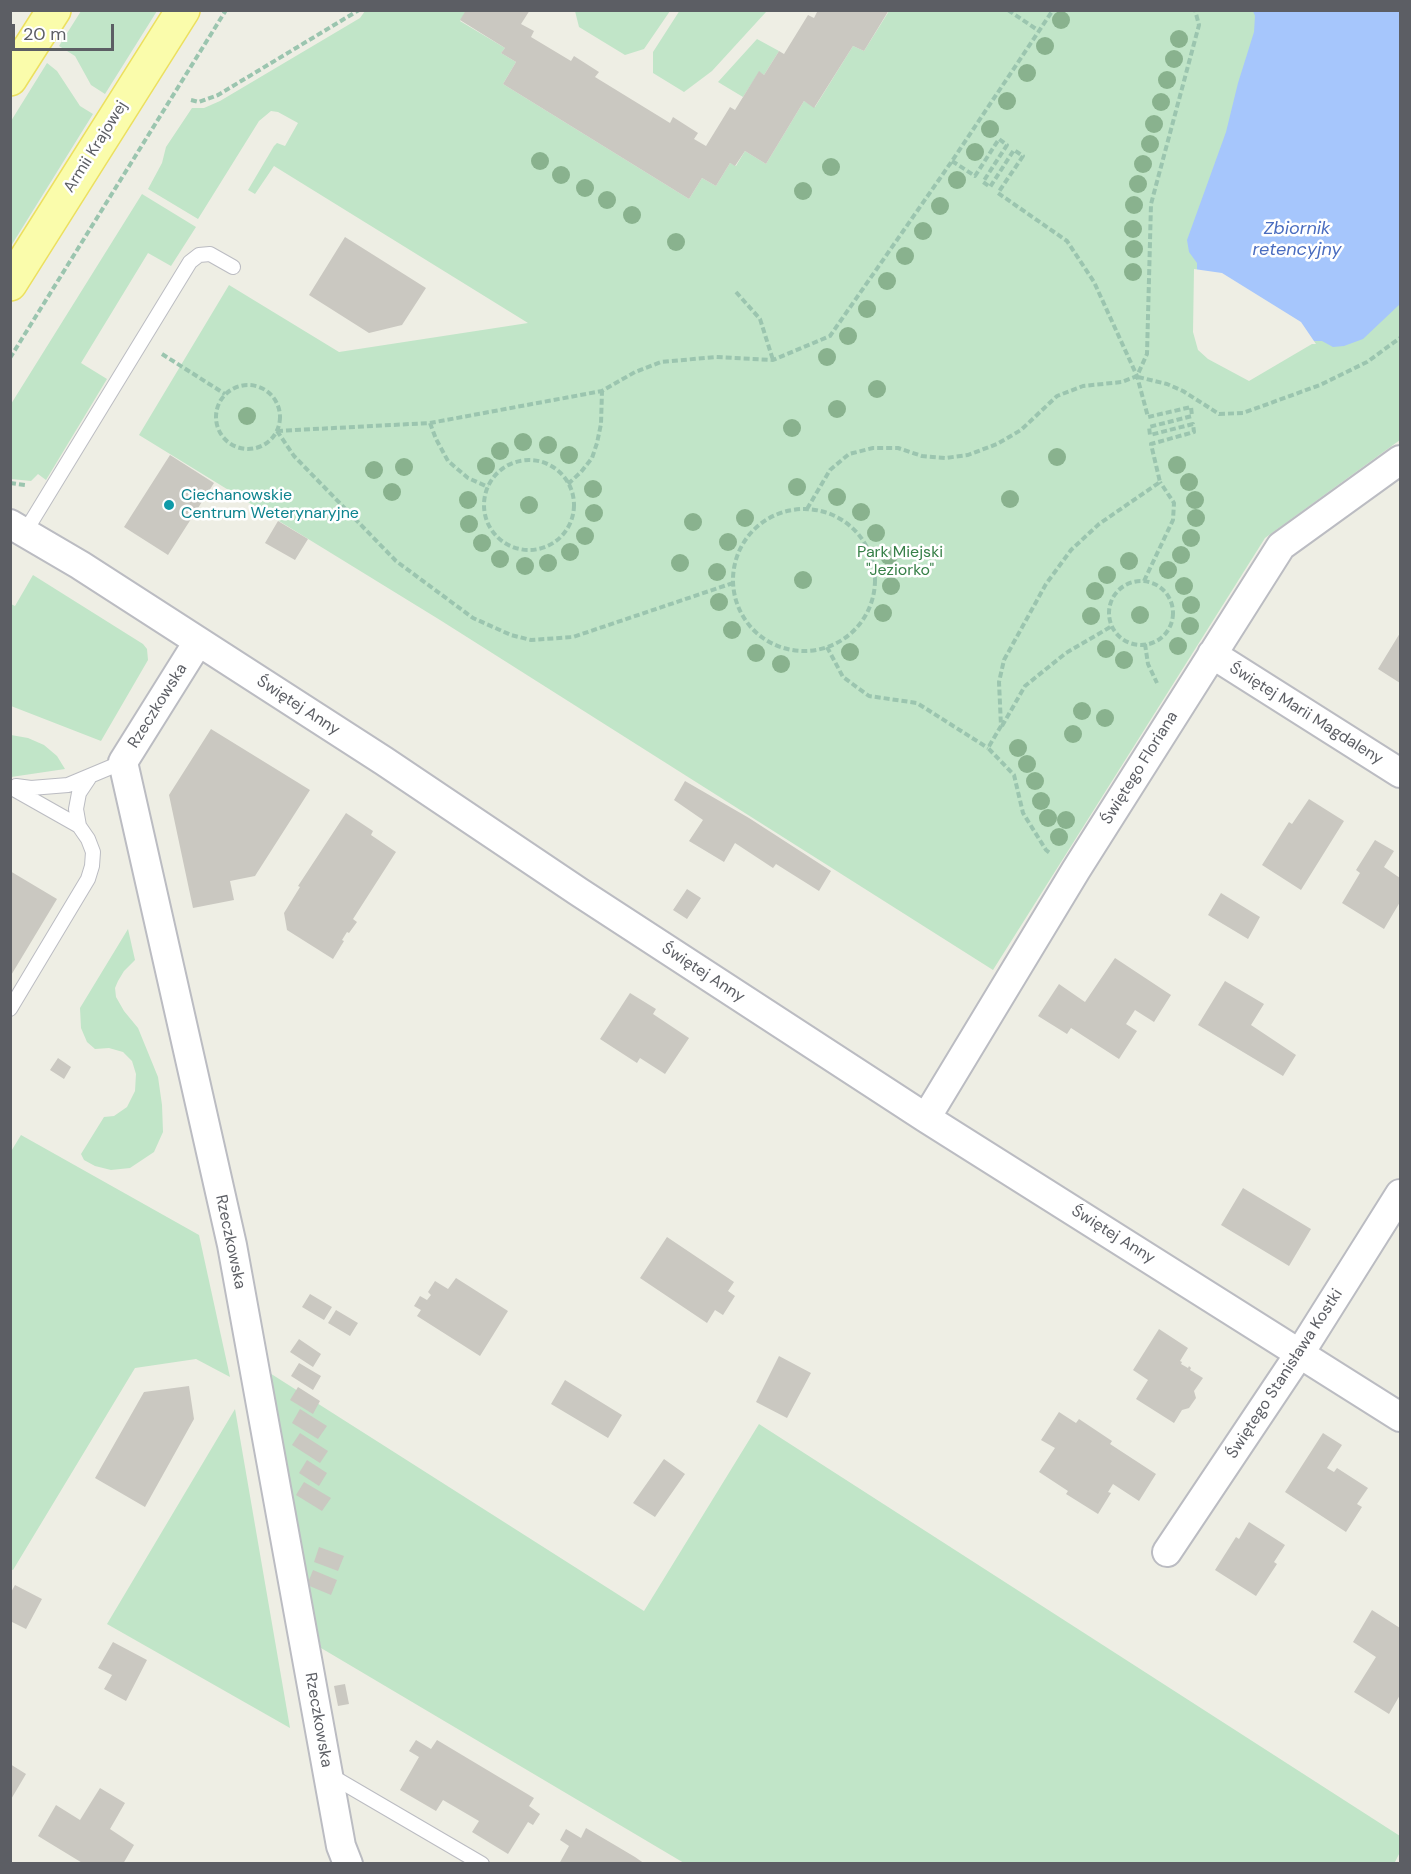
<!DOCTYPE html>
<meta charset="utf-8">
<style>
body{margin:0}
#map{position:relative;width:1411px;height:1874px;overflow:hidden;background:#eeeee4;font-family:"DM Sans",sans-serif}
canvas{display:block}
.frame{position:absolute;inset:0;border:12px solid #5c5e64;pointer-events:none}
.scale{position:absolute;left:12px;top:24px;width:102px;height:27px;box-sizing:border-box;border:3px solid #5c5e64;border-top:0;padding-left:8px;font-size:18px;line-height:21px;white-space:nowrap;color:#5c5e64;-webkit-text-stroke:4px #fff;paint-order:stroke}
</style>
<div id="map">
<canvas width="1411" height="1874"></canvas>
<div class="frame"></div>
<div class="scale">20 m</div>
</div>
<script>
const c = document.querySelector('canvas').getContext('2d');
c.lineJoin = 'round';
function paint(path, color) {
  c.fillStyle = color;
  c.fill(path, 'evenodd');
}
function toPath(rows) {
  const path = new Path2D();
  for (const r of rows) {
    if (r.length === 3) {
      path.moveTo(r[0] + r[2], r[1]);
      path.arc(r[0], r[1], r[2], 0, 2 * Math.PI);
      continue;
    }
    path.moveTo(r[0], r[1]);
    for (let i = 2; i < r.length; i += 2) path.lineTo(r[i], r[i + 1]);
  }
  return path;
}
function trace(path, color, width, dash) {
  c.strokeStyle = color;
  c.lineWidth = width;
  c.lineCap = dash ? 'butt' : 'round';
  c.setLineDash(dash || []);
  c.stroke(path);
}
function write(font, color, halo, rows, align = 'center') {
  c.font = font + ' "DM Sans",sans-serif';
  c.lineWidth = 5;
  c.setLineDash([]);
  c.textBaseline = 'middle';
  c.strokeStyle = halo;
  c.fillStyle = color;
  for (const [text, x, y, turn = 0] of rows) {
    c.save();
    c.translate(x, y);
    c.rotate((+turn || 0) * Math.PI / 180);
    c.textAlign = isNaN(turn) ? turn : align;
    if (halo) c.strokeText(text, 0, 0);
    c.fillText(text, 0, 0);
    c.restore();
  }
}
const green = toPath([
 [680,10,765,10,766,12,712,71,684,92,653,73,653,52],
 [81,11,157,11,105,94,91,85,75,56,59,46],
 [365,11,466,11,460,21,505,48,501,53,516,62,503,84,689,199,702,178,716,186,730,163,736,166,745,151,766,164,804,101,815,107,853,46,864,51,889,11,1400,11,1400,440,1265,538,993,970,440,620,139,435,229,285,339,352,528,323,274,166,255,194,248,190,274,146,277,143,285,146,298,123,278,112,271,111,259,121,198,219,148,189,162,163,166,147,192,108,204,108,220,101,360,18],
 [575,11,575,10,670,11,644,49,625,55,579,27],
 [757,39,779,51,764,75,759,72,743,97,718,82],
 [47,63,57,71,80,106,93,114,11,246,11,121],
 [142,194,196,227,171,266,148,253,81,363,107,379,46,480,38,474,31,481,11,479,11,404],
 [33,575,143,644,147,649,148,660,101,741,11,706,11,604,15,606],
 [11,735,28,738,44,745,57,756,65,769,11,777],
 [128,929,135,960,124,971,118,981,115,988,116,997,124,1011,138,1028,158,1077,162,1105,163,1132,154,1152,130,1168,111,1170,95,1166,84,1160,81,1154,104,1117,114,1116,127,1107,135,1091,136,1074,132,1061,123,1052,109,1048,95,1049,87,1042,81,1028,80,1008],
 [21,1135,199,1235,230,1377,196,1359,135,1368,13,1570,10,1569,10,1153],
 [265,1370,644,1611,759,1424,1400,1836,1400,1852,1394,1864,684,1863,321,1648],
 [235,1409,290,1728,107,1624]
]);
const water = toPath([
 [1253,11,1400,11,1400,304,1363,339,1344,346,1333,347,1322,341,1311,341,1197,315,1197,263,1189,252,1187,240,1226,132,1238,83,1254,32,1255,16]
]);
const pier = toPath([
 [1194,269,1222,273,1301,322,1316,344,1312,344,1249,381,1208,359,1198,350,1193,332]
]);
const building = toPath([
 [466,10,530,10,521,24,534,31,531,37,571,61,574,56,599,72,595,77,670,123,673,117,698,133,694,139,706,146,730,107,735,110,759,71,764,75,779,51,784,54,808,15,814,18,818,10,889,10,864,51,853,46,814,108,804,101,766,164,745,151,735,166,730,163,716,186,702,178,689,199,503,84,516,62,501,53,505,48,460,20],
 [345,237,426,288,402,325,369,333,309,295],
 [170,455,214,483,168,555,124,527],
 [278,521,308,539,295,560,265,543],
 [1400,633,1400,683,1378,669],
 [211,729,310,790,255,876,230,881,234,900,193,908,169,795],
 [685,781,749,818,831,871,819,891,776,864,773,868,735,843,724,862,689,841,703,820,674,800],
 [1309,799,1344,821,1301,890,1262,865,1289,822,1292,824],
 [346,813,373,831,371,835,396,852,353,919,357,922,349,933,347,932,342,940,344,941,333,959,287,930,284,913,300,887,298,886],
 [1375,840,1394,851,1384,867,1400,878,1400,902,1384,929,1342,903,1360,873,1356,870],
 [10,871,57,899,10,977],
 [687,889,701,898,687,919,673,910],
 [1221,893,1260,917,1248,939,1208,915],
 [1115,958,1171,995,1154,1022,1135,1010,1126,1024,1137,1031,1119,1059,1071,1028,1067,1034,1038,1016,1059,984,1085,1002],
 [1225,981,1264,1004,1251,1025,1296,1055,1283,1076,1198,1025],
 [630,993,656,1009,653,1014,689,1038,665,1074,640,1058,637,1063,600,1039],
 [58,1058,71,1067,64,1079,50,1070],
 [1243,1188,1311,1229,1289,1266,1221,1225],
 [667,1237,734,1282,728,1291,735,1296,723,1315,715,1310,707,1323,640,1278],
 [456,1278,508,1311,480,1356,417,1316,421,1310,414,1306,420,1296,427,1300,431,1295,428,1292,435,1281,448,1289],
 [310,1294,332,1307,324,1320,302,1307],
 [336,1310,358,1323,350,1336,328,1323],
 [1159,1329,1188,1348,1180,1361,1182,1362,1181,1364,1188,1368,1189,1366,1191,1368,1190,1370,1203,1378,1194,1391,1196,1398,1189,1408,1182,1410,1174,1423,1136,1399,1148,1380,1133,1370],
 [299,1339,321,1354,313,1367,290,1352],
 [779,1356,811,1373,787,1418,756,1402],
 [299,1363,321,1376,313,1390,291,1376],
 [565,1380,622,1415,608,1438,551,1404],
 [189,1386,194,1419,145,1507,95,1478,144,1392],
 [298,1387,320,1401,313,1414,290,1400],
 [300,1409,327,1426,318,1439,292,1423],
 [1059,1412,1076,1423,1079,1419,1112,1441,1110,1444,1156,1474,1139,1501,1113,1484,1108,1492,1111,1493,1098,1514,1066,1494,1068,1491,1039,1472,1055,1448,1041,1440],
 [300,1433,328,1451,320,1463,292,1445],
 [1323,1433,1342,1445,1327,1468,1334,1472,1337,1468,1368,1488,1357,1504,1362,1507,1346,1532,1285,1492],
 [664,1459,685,1474,655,1517,633,1503],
 [307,1460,327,1473,319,1486,299,1473],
 [304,1482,331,1498,322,1511,296,1495],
 [1249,1522,1285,1545,1274,1562,1277,1564,1256,1596,1215,1570,1236,1537,1239,1539],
 [319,1547,344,1556,338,1571,314,1562],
 [313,1570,337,1580,331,1595,307,1585],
 [15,1585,42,1599,26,1629,10,1621,10,1594],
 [1372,1610,1400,1628,1400,1695,1389,1714,1354,1692,1376,1657,1353,1642],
 [113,1642,147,1660,126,1701,104,1689,112,1675,98,1668],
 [345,1684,349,1704,338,1706,334,1686],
 [416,1740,431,1749,437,1740,534,1798,529,1806,540,1814,533,1825,528,1822,508,1854,472,1832,479,1821,443,1800,436,1811,400,1790,419,1757,409,1751],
 [10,1764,26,1774,10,1801],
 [100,1788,125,1803,110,1829,134,1845,123,1864,84,1864,38,1836,56,1805,80,1820],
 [586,1828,635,1857,645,1864,559,1864,569,1846,560,1840,566,1829,581,1838]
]);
const path = toPath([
 [1008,10,1039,31],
 [191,100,199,102,218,95,359,10],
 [952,161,975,176,999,139,1007,145,983,182,990,187,1014,150,1023,156,998,193,1067,241,1094,282,1137,376,1148,417,1191,407,1192,416,1149,427,1150,435,1193,424,1194,432,1151,444,1160,482,1099,524,1071,550,1046,584,1004,660,999,682,1001,726,988,748,1014,775,1023,813,1046,850,1050,853],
 [736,292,760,319,773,360],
 [162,354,225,394],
 [10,358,226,10],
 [1138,377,1167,384,1183,391,1219,414,1243,413,1320,385,1367,362,1400,338],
 [248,417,32],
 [430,423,436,439,448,461,468,478,488,487],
 [277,431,430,423,602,391,635,372,661,362,716,357,773,360,830,336,952,161,1053,10],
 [277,431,294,456,396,561,473,618,511,635,531,640,573,637,733,583],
 [529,505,45],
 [10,483,25,485],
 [568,484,581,472,592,458,597,443,601,424,602,391],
 [807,509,830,470,849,454,873,448,898,448,922,456,945,458,968,455,997,444,1021,430,1057,396,1083,386,1122,382,1137,376,1147,354,1151,204,1199,25,1195,10],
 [804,580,71],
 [1144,581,1173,520,1174,503,1160,482],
 [1141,613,32],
 [1145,644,1148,664,1157,683],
 [827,647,843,677,869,696,917,703,988,748],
 [1002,726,1025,686,1066,653,1112,626]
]);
const lane = toPath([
 [25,532,190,262,199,255,210,254,233,267],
 [16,786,31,788,68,785,123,762],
 [10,787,79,826,88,839,93,852,92,866,88,879,10,1009],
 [79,826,76,809,79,793,89,778],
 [328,1774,482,1864]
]);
const street = toPath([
 [10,524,80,565,384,761,579,892,926,1118,1400,1417],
 [198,642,123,762,232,1245,341,1846,348,1864],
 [1212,654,1400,773],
 [926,1118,1076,870,1281,546,1400,460],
 [1167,1552,1300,1353,1400,1194]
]);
const primary = toPath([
 [10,79,54,10],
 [10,284,183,10]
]);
const trees = [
 [1061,20],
 [1179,39],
 [1045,46],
 [1174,59],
 [1027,73],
 [1167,80],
 [1007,101],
 [1161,102],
 [1154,124],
 [990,129],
 [1150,144],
 [975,152],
 [540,161],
 [1143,164],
 [831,167],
 [561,175],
 [957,180],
 [1138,184],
 [585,188],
 [803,191],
 [607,200],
 [1134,205],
 [940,206],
 [632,215],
 [1133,229],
 [923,231],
 [676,242],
 [1134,249],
 [905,256],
 [1133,272],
 [887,281],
 [867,309],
 [848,336],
 [827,357],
 [877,389],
 [837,409],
 [247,416],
 [792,428],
 [523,442],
 [548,445],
 [500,451],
 [569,455],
 [1057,457],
 [1177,465],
 [486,466],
 [404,467],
 [374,470],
 [1189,482],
 [797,487],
 [593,489],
 [392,492],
 [837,497],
 [1010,499],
 [468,500],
 [1195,500],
 [529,505],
 [861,512],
 [594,513],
 [745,518],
 [1196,518],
 [693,522],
 [469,524],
 [876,533],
 [585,536],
 [1191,538],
 [728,542],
 [482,543],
 [570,552],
 [1181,555],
 [889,556],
 [500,559],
 [1129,561],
 [548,563],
 [680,563],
 [525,566],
 [1168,570],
 [717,572],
 [1107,575],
 [803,580],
 [891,586],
 [1184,586],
 [1095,591],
 [719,602],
 [1191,605],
 [883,613],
 [1140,615],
 [1091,616],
 [1190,626],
 [732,630],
 [1178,646],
 [1106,649],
 [850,652],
 [756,653],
 [1124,660],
 [781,664],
 [1082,711],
 [1105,718],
 [1073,734],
 [1018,748],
 [1027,764],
 [1035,781],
 [1041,801],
 [1048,818],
 [1066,820],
 [1059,837]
];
const markers = [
 [169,505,6,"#0f9aa8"]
];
const streetNames = [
 ["Armii Krajowej",96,147,-58],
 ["Rzeczkowska",158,706,-58],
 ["Świętej Anny",298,706,33],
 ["Świętej Marii Magdaleny",1306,714,32],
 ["Świętego Floriana",1140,768,-58],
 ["Świętej Anny",703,973,33],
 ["Świętej Anny",1113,1235,32],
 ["Rzeczkowska",230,1242,78],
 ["Świętego Stanisława Kostki",1285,1374,-57],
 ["Rzeczkowska",318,1720,80]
];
const cultureNames = [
 ["Ciechanowskie",181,496],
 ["Centrum Weterynaryjne",181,514]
];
const parkNames = [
 ["Park Miejski",900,553],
 ["\"Jeziorko\"",900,571]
];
const waterNames = [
 ["Zbiornik",1297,229],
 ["retencyjny",1297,250]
];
paint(green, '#c1e5c8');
paint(water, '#a6c6fc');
paint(pier, '#eeeee4');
paint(building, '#cac8c1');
trace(lane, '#bbbcc2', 16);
trace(street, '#bbbcc2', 32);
trace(primary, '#ece05f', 36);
trace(path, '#9bc5af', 4, [6, 3]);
trace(lane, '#fff', 14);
trace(street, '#fff', 28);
trace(primary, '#fafcab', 33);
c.fillStyle = '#89b28e';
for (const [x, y] of trees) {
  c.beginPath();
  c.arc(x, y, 9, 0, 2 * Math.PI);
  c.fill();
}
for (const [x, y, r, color] of markers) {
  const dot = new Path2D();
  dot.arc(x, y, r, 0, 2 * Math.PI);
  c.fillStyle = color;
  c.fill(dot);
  trace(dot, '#fff', 2);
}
write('16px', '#5c5e64', '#fff', streetNames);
write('16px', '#0d838f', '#fff', cultureNames, 'left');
write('16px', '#378048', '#fff', parkNames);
write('italic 18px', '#496cbf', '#fff', waterNames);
</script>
